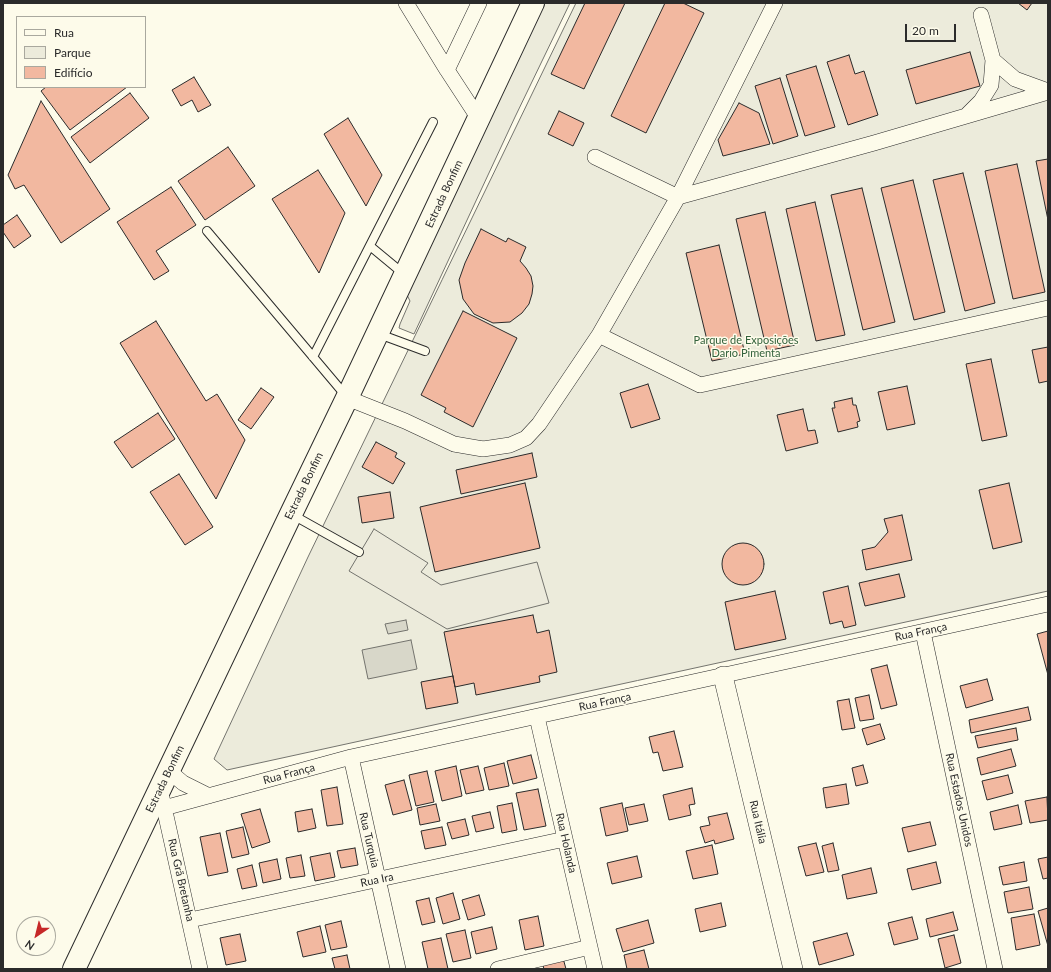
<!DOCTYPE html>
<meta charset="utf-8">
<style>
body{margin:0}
#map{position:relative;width:1051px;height:972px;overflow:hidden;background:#fdfbea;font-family:Lato,sans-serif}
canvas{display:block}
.frame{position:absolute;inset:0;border:4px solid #2b2b2b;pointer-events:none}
.legend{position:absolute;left:16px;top:16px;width:130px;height:72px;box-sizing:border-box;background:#fdfbea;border:1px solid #a9a89e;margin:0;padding:5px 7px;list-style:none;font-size:12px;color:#2b2b2b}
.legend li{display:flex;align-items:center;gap:8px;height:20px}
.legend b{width:20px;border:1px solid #a9a89e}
.north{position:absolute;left:16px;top:916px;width:40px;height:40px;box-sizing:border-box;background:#fdfbea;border:1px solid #a9a89e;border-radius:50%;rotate:215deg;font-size:11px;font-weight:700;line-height:16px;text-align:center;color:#2b2b2b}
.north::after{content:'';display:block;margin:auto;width:14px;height:18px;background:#c62828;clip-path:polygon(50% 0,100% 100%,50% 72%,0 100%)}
.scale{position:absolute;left:905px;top:24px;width:51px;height:18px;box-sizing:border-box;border:2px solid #2b2b2b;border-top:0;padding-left:5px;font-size:12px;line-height:14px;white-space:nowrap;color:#2b2b2b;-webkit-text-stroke:3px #fdfbea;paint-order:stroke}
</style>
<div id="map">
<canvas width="1051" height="972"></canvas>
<div class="frame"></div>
<ul class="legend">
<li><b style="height:5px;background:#fdfbea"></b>Rua</li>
<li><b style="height:11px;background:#ecebdb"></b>Parque</li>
<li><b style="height:11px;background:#f2b8a0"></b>Edifício</li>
</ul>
<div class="north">N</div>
<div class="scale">20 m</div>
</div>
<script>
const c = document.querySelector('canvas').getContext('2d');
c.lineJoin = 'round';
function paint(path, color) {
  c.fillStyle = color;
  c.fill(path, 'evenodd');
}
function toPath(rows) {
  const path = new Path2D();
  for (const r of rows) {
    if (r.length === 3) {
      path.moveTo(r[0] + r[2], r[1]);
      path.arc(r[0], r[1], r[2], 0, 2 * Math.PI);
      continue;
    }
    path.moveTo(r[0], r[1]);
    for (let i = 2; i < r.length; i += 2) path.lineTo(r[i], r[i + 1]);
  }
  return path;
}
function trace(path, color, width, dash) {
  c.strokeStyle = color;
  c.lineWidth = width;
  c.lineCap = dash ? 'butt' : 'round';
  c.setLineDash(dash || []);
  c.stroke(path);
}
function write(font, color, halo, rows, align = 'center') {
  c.font = font + ' Lato,sans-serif';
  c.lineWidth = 3;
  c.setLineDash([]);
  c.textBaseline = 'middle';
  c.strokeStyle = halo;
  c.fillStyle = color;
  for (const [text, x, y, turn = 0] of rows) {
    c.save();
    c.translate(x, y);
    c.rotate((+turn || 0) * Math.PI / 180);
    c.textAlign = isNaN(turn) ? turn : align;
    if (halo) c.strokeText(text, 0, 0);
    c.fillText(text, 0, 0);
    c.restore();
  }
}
const green = toPath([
 [545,3,570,3,515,117,414,334,399,328,400,324,410,301,407,295,545,3],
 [576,3,1048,3,1048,591,227,770,214,759,308,557,576,3]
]);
const parking = toPath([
 [374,529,428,563,421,572,441,585,537,562,549,603,447,629,349,571,374,529]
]);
const water = toPath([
 [406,620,408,630,388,634,385,624,406,620],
 [411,640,417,669,368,679,362,650,411,640]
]);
const building = toPath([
 [585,3,625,3,584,89,551,74,585,3],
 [665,3,683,3,704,13,646,133,611,116,665,3],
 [1018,3,1032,3,1027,10,1018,3],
 [970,52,980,86,916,104,906,70,970,52],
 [849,55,855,74,864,71,878,115,848,125,827,62,849,55],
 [816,66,835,127,805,136,786,75,816,66],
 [194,77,211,105,198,112,192,100,181,106,172,90,194,77],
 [780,78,798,136,773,144,755,86,780,78],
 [46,87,127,87,70,130,41,91,46,87],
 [130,93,149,118,90,163,71,137,130,93],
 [41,101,110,209,61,243,24,185,15,189,8,175,41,101],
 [739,103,759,113,770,144,723,156,718,140,739,103],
 [559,111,584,123,573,146,548,134,559,111],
 [348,118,382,175,366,206,324,134,348,118],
 [228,147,255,186,205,220,178,181,228,147],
 [1048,159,1048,220,1036,161,1048,159],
 [1017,164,1045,292,1013,299,985,171,1017,164],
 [318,170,345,213,319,273,272,199,318,170],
 [963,173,995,303,965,311,933,180,963,173],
 [913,180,945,312,914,320,881,188,913,180],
 [171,187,196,225,156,251,169,271,154,280,117,222,171,187],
 [862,188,895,322,863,330,831,195,862,188],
 [815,202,845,335,816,341,786,209,815,202],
 [765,212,795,345,767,351,736,219,765,212],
 [17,215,31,236,14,248,3,232,3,225,17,215],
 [481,229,506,242,508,238,526,247,520,261,526,268,531,276,533,286,532,294,529,304,522,313,510,322,493,323,474,314,463,299,459,280,465,263,481,229],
 [719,245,745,354,712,361,686,253,719,245],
 [463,311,517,338,473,427,444,412,446,408,421,395,463,311],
 [156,321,206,401,217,394,245,440,216,499,120,343,156,321],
 [1048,347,1048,381,1039,383,1032,350,1048,347],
 [991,359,1007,436,982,441,966,364,991,359],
 [648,384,660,419,631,428,620,393,648,384],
 [907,386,915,424,887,430,878,392,907,386],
 [261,388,274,397,251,429,238,420,261,388],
 [852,398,853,405,856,405,860,421,857,422,858,427,838,432,832,408,835,408,834,402,852,398],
 [803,409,808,431,815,430,818,443,786,451,777,415,803,409],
 [158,413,175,439,132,468,114,442,158,413],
 [376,442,397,453,395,457,405,463,393,484,362,467,376,442],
 [532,453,537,477,461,494,456,470,532,453],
 [179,474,213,527,185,545,150,492,179,474],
 [525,483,540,548,435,572,420,507,525,483],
 [1009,483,1022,542,993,549,979,490,1009,483],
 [390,492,394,518,362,523,358,497,390,492],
 [902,515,912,560,866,570,862,550,875,547,888,532,884,519,902,515],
 [743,564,21],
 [899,574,905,597,865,606,859,583,899,574],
 [848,586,856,625,844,628,842,621,830,624,823,592,848,586],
 [775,591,786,639,735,650,725,602,775,591],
 [533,615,537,633,549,630,557,672,539,676,540,682,476,695,474,683,455,687,444,632,533,615],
 [1048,631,1048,675,1037,634,1048,631],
 [887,665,897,705,881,709,871,669,887,665],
 [453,676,458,703,426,709,421,682,453,676],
 [987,679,993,700,966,708,960,686,987,679],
 [869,695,874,719,860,721,855,698,869,695],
 [849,699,855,728,842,730,837,701,849,699],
 [1028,707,1031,720,971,733,969,720,1028,707],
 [880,724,885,739,867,745,862,729,880,724],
 [1016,728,1018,740,978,748,975,736,1016,728],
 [674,731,683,767,663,771,658,752,653,753,649,737,674,731],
 [1011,749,1016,766,981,775,977,758,1011,749],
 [531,755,537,778,513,784,507,761,531,755],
 [504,763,509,786,489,790,484,768,504,763],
 [863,765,868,783,856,786,852,768,863,765],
 [456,766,462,796,442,801,435,771,456,766],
 [478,766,484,790,466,794,460,770,478,766],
 [427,771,434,802,416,806,409,775,427,771],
 [1008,775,1013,793,987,800,982,781,1008,775],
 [404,780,412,810,393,815,385,785,404,780],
 [846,784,849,804,826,808,823,788,846,784],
 [337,787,343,824,327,826,321,790,337,787],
 [692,788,695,804,689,805,691,815,669,820,663,795,692,788],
 [538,789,546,826,524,830,516,793,538,789],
 [1047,797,1048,820,1030,823,1025,801,1047,797],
 [512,803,517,830,502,833,497,806,512,803],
 [622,803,628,831,606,836,600,808,622,803],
 [436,804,440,821,420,825,417,808,436,804],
 [644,804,648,821,629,825,625,808,644,804],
 [1018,805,1022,824,994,830,990,812,1018,805],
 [260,809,270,842,252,848,241,814,260,809],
 [312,809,316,828,298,832,295,812,312,809],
 [490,812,494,828,476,832,472,816,490,812],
 [727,813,734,839,715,844,714,840,705,843,700,827,710,825,708,817,727,813],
 [465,819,469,835,452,839,447,823,465,819],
 [930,822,936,845,908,852,902,828,930,822],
 [243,827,249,854,232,858,226,831,243,827],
 [442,827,446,845,425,849,421,831,442,827],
 [220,833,228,872,208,876,200,837,220,833],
 [816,843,824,872,806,876,798,847,816,843],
 [833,843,839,870,828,872,822,846,833,843],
 [712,845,718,874,693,879,686,851,712,845],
 [355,848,358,865,341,868,337,851,355,848],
 [330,853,335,877,315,881,310,857,330,853],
 [301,855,305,876,290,878,286,858,301,855],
 [637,856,642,877,612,884,607,863,637,856],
 [1048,857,1048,878,1043,879,1038,859,1048,857],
 [277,859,281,879,263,883,259,863,277,859],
 [936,862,941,883,912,890,907,869,936,862],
 [1024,862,1027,881,1003,885,999,867,1024,862],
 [252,865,257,886,242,889,237,869,252,865],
 [871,868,877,893,847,899,842,875,871,868],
 [1029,887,1033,909,1008,913,1004,892,1029,887],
 [453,893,460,919,443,924,436,898,453,893],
 [479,895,485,915,468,920,462,900,479,895],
 [429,898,435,922,422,925,416,901,429,898],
 [721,903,726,926,700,932,695,909,721,903],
 [1048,908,1048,946,1038,911,1048,908],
 [953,912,958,930,930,937,926,919,953,912],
 [1034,914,1040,945,1016,950,1011,918,1034,914],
 [538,916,544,946,525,950,519,920,538,916],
 [912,917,918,939,894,945,888,923,912,917],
 [648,920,654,943,623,952,616,929,648,920],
 [341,921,347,947,331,950,325,925,341,921],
 [320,926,326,952,303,957,297,932,320,926],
 [492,927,497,949,476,954,471,932,492,927],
 [465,930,471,958,453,962,446,934,465,930],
 [847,933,854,955,819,965,813,942,847,933],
 [240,934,246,961,226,965,220,938,240,934],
 [954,935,961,963,945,968,938,939,954,935],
 [441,938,448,969,428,969,422,942,441,938],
 [644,950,649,969,627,969,624,955,644,950],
 [347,955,350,969,335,969,332,958,347,955],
 [563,958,566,969,544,969,542,962,563,958]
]);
const service = toPath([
 [207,231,346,396],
 [370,246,405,275],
 [379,334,425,351],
 [313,357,433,122],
 [291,514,359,552]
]);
const minor = toPath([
 [406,3,447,70,479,119],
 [993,60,1015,79,1048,91],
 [447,70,479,3],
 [967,115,981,101,991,85,993,60,981,15],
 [595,157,678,197,775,3],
 [599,335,700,385,1048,308],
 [347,398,405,421,454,444,483,449,510,445,526,438,539,424,599,335,678,197,874,143,1048,92],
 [923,632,995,969],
 [537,717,595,969],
 [351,757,398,969],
 [169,771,183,783,209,796],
 [162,798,200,969],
 [164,808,351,757,1048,604],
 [190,920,565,839],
 [498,969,590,947]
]);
const tertiary = toPath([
 [723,676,793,969]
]);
const primary = toPath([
 [74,969,291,514,347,398,533,3]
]);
const streetNames = [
 ["Estrada Bonfim",444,194,-65],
 ["Estrada Bonfim",304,486,-64],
 ["Rua França",921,632,-12],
 ["Rua França",605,702,-12],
 ["Rua França",289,774,-15],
 ["Estrada Bonfim",165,779,-64],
 ["Rua Estados Unidos",959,800,78],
 ["Rua Itália",758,822,77],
 ["Rua Turquia",369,840,77],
 ["Rua Holanda",566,843,77],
 ["Rua Grã Bretanha",181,880,77],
 ["Rua Ira",377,880,-12]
];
const parkNames = [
 ["Parque de Exposições",746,340],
 ["Dario Pimenta",746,353]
];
paint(green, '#ecebdb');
trace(green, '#74746e', 1);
paint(parking, '#eceadb');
trace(parking, '#74746e', 1);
paint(water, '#d8d7c9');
trace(water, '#74746e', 1);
paint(building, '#f2b8a0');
trace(building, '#2b2b2b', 1);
trace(service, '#2b2b2b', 10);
trace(minor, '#2b2b2b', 16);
trace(tertiary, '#2b2b2b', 20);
trace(primary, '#2b2b2b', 24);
trace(service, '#fdfbea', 8);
trace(minor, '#fdfbea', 15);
trace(tertiary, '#fdfbea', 19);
trace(primary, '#fdfbea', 22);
write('11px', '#2b2b2b', '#fdfbea', streetNames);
write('11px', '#34623c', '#fdfbea', parkNames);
</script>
